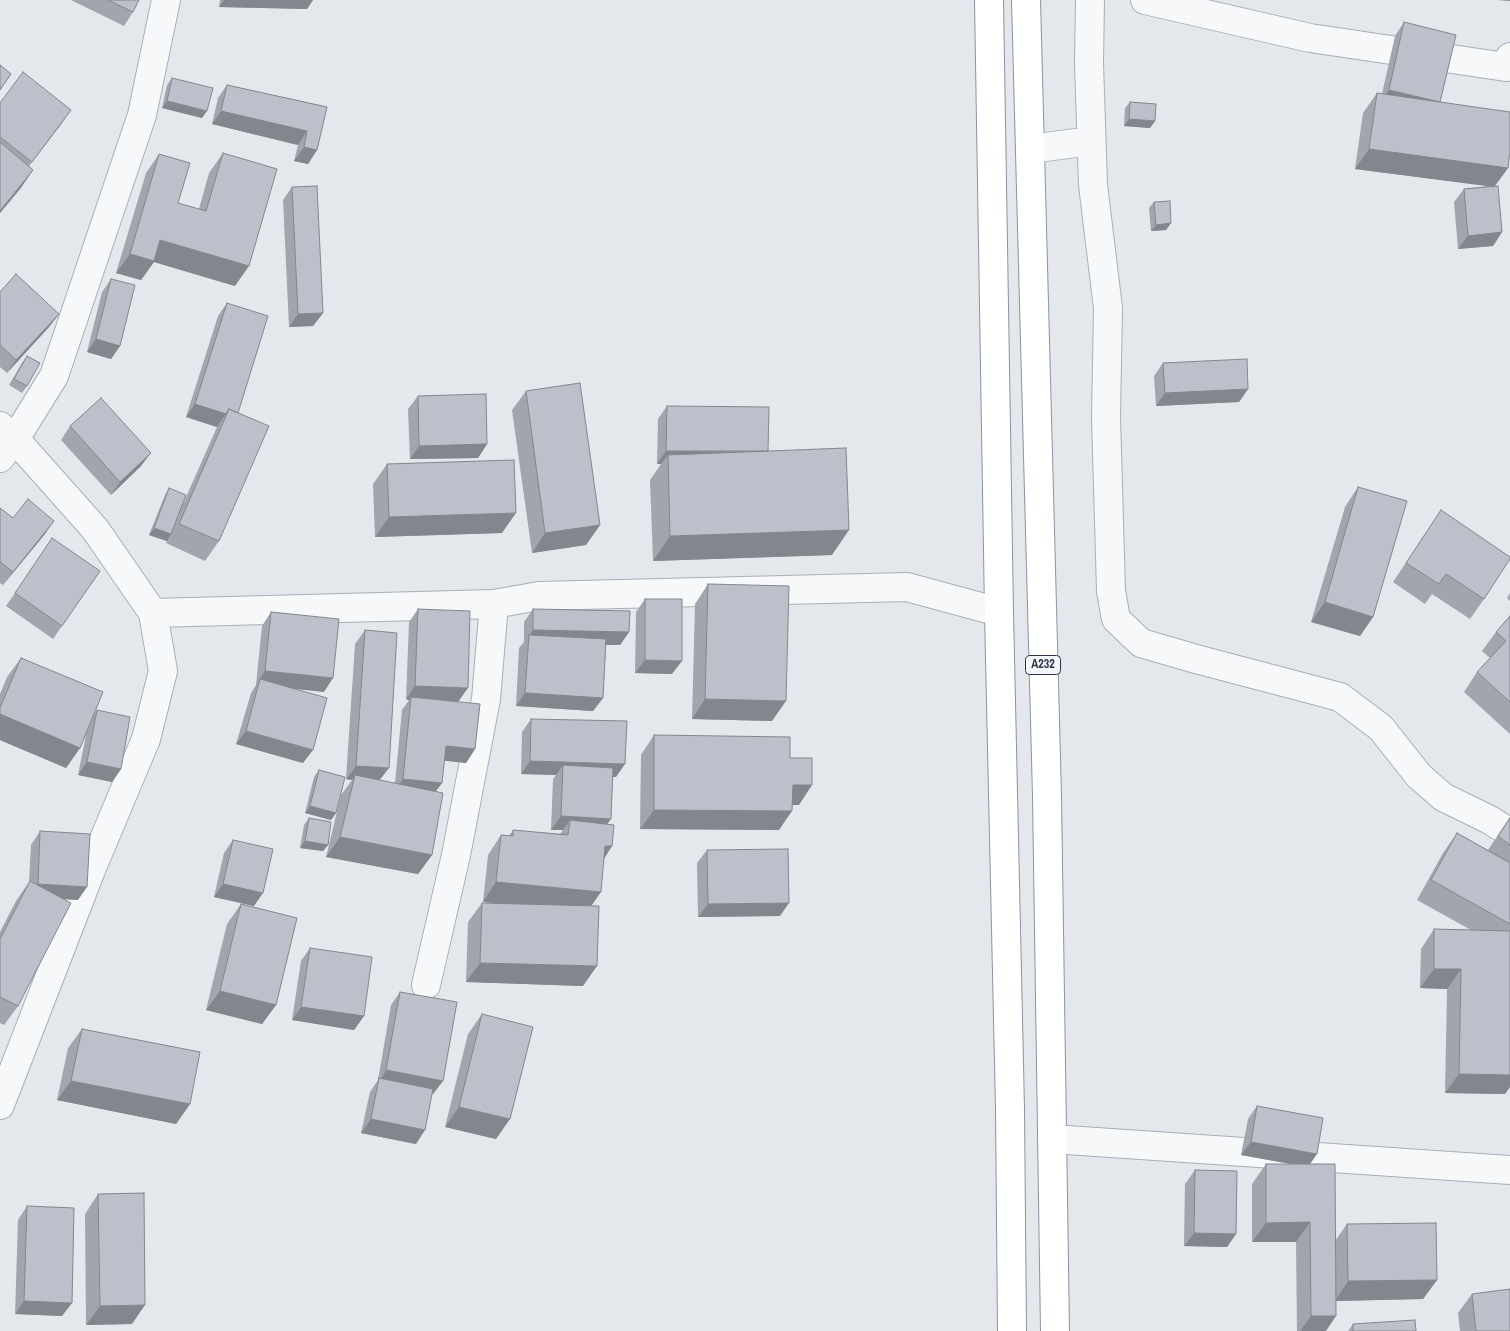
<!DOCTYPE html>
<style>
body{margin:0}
canvas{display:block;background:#e4e7ec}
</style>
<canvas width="1510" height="1331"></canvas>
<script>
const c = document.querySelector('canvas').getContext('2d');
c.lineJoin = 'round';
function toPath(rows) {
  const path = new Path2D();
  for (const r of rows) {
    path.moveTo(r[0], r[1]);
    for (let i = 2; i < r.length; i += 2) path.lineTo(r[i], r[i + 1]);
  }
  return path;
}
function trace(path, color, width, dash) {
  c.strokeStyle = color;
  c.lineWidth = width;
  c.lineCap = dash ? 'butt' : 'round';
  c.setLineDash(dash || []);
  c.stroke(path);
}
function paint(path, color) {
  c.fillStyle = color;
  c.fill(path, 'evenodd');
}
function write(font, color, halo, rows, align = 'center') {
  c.font = font + ' "Archivo Narrow",sans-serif';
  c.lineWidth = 4;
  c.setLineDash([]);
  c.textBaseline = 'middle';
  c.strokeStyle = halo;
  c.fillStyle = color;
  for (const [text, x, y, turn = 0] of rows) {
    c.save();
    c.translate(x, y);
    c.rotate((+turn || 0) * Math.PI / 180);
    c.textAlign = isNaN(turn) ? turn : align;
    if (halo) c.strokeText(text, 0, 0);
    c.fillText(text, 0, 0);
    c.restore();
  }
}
const minor = toPath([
 [1090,0,1089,63,1093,185,1108,308,1106,417,1111,591,1116,619,1141,643,1196,659,1340,697,1381,728,1419,776,1443,797,1490,820,1510,833],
 [1145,0,1310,38,1506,67,1510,57],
 [1030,149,1091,141],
 [0,426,15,439,95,529,153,613,163,671,146,739,91,870,0,1105],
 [0,458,15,439,54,376,142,115,166,0],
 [153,613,494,604,539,596,907,587,999,612],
 [426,985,456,855,486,699,494,604],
 [1052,1139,1510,1170]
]);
const highway = toPath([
 [989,0,999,612,1010,1109,1012,1331],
 [1026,0,1047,796,1055,1331]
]);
const wall = toPath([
 [71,0,139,0,133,12,124,26],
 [220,0,313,0,307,9,219,7],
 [1404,22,1440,102,1508,168,1495,186,1502,232,1493,246,1458,249,1454,202,1464,189,1489,186,1355,169,1363,113,1377,93,1382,94,1395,36],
 [172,78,202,118,162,108,167,85],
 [227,85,327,107,317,150,308,164,294,161,298,145,212,124,218,98],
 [1130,102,1155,121,1150,128,1124,126,1125,108],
 [0,103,62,123,29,166,33,170,20,189,0,213],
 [223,153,235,286,154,262,141,280,116,273,146,173,159,154,178,203,199,209,209,173],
 [292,187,323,313,313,326,289,327,283,200],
 [1154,202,1171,223,1166,230,1151,231,1149,208],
 [111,279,120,346,111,359,87,352,102,292],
 [0,292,59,314,49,327,7,373,0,367],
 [227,303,238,413,219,541,205,561,166,543,167,541,149,535,165,495,169,488,183,504,217,427,186,417,218,316],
 [27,356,27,386,22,393,9,385,22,363],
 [1163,363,1248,389,1239,402,1156,406,1154,376],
 [526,391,600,525,586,545,532,553,512,410],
 [418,396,487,444,478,458,410,459,408,409],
 [667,406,768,451,832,555,653,561,650,480,661,464,657,464,658,419],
 [70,426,141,466,111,495,61,440],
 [387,464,502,533,375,537,373,484],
 [1358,487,1373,617,1360,636,1311,622,1345,507],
 [0,508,13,518,45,534,3,585,0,583],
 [1441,510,1484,599,1470,619,1432,594,1425,604,1393,582],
 [43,552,100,571,53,639,6,606],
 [708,584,772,721,692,719,695,604],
 [1510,593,1510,601,1507,598],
 [645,599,672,674,635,673,636,612],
 [418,609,458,702,475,749,466,763,444,760,442,783,436,791,432,855,418,874,326,857,341,795,352,780,346,779,355,644,365,630,380,780,395,783,402,710,409,700,406,699,409,622],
 [533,609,629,632,620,645,606,645,603,698,593,711,516,706,519,648,524,642,524,622],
 [271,612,324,692,293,688,303,763,236,744,251,693,256,685,262,626],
 [1510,616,1510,734,1464,692,1477,672,1490,658,1482,651,1496,632],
 [21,658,94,714,97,710,121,769,112,782,78,775,86,735,80,748,66,768,0,740,0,694,7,677],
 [531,719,616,777,612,777,611,819,607,824,612,846,604,859,591,906,583,986,466,982,468,922,482,903,495,903,483,902,488,855,501,835,509,836,513,830,560,834,563,830,551,830,553,779,556,775,521,774,522,732],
 [654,735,790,758,799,805,792,805,779,830,640,829,641,755],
 [319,770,336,813,331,820,305,813,314,777],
 [1510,817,1510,1087,1505,1094,1445,1093,1447,989,1420,988,1421,949,1434,929,1471,930,1417,900,1443,853,1457,833,1488,850],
 [309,818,328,845,323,851,300,848,304,825],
 [40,831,78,900,63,899,18,1006,4,1025,0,1023,0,932,16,901,29,882,31,845],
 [233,840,254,906,214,897,224,853],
 [707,850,780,916,698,917,697,863],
 [241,904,276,1005,262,1024,206,1010,227,924],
 [310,948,364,1016,354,1030,292,1020,301,961],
 [400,992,443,1081,433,1094,432,1094,416,1144,361,1133,370,1092,378,1080,391,1005],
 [482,1014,496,1139,445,1127,468,1034],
 [82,1029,190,1104,176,1124,57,1100,68,1048],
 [1257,1106,1310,1164,1335,1241,1347,1224,1437,1280,1423,1299,1336,1301,1326,1331,1297,1331,1296,1242,1252,1242,1252,1184,1266,1164,1290,1164,1241,1155,1248,1119],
 [1195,1170,1236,1234,1227,1247,1184,1246,1185,1184],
 [98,1194,132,1324,86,1325,85,1214],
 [27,1206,62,1316,15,1314,18,1220],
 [1472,1294,1510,1331,1460,1331,1458,1313],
 [1353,1324,1416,1331,1348,1331]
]);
const shadedWall = toPath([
 [224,0,313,0,307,9,219,7],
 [1497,0,1510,0,1510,1],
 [1389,90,1440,102,1380,103],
 [167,101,207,111,202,118,162,108],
 [71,110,62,123,22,175,32,162],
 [221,111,307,131,298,145,212,124],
 [1129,119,1155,121,1150,128,1124,126],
 [304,147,317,150,308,164,294,161],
 [1369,149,1508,168,1494,187,1355,169],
 [33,170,20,189,0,213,0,211],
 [1171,223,1166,230,1151,231,1156,225],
 [1502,232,1493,246,1458,249,1468,236],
 [160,240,249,266,235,286,154,262,141,280,116,273,130,254],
 [323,313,313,326,289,327,298,314],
 [59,314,49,327,7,373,16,360],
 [96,339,120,346,111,359,87,352],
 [1248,389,1239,402,1156,406,1165,393],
 [195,404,226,414,217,427,186,417],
 [487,444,478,458,410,459,419,446],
 [666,451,768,452,668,455,661,464,657,464],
 [151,453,141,466,111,495,120,482],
 [516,513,502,533,375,537,389,517],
 [54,521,45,534,3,585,13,572],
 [600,525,586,545,532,553,545,533],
 [154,528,171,534,167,541,149,535],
 [849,530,832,555,653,561,670,536],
 [1325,602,1373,617,1360,636,1311,622],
 [533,630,629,632,620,645,528,643,529,636],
 [645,660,682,661,672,674,635,673],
 [265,671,333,678,324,692,258,685,260,679,256,685],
 [415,686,468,688,458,702,411,697,409,700,406,699],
 [525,693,603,698,593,711,516,706],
 [705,699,786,701,772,721,692,719],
 [0,714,80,748,66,768,0,740],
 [246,731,313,750,303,763,236,744],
 [446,746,475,749,466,763,437,760],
 [530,761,625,764,616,777,562,776,563,765,556,775,521,774],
 [87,762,121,769,112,782,78,775],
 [356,766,389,768,379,781,355,775,352,780,346,779],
 [403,779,442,783,432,796,394,792],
 [793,785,812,785,799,805,779,805],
 [310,806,336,813,331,820,305,813],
 [654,810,792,811,779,830,640,829],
 [561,816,611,819,601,832,570,820,563,830,551,830],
 [340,837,432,855,418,874,326,857],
 [305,841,328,845,323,851,300,848],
 [605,846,612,846,599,866],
 [496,882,601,892,587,912,483,902],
 [38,884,87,887,78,900,28,897],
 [223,884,263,893,254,906,214,897],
 [789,903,780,916,698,917,708,904],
 [480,963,597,966,583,986,466,982],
 [1434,969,1461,969,1447,989,1420,988],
 [220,991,276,1005,262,1024,206,1010],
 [301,1007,364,1016,354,1030,292,1020],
 [386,1070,443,1081,433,1094,378,1084],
 [1459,1074,1510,1075,1510,1087,1505,1094,1445,1093],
 [71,1081,190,1104,176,1124,57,1100],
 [459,1107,510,1119,496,1139,445,1127],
 [371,1119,425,1130,416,1144,361,1133],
 [1251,1142,1317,1154,1308,1167,1241,1155],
 [1310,1222,1296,1242,1252,1242,1266,1223],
 [1194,1233,1236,1234,1227,1247,1184,1246],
 [1437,1280,1423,1299,1335,1301,1348,1281],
 [24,1301,72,1303,62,1316,15,1314],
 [145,1305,132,1324,86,1325,100,1306],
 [1311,1316,1336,1316,1326,1331,1300,1331]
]);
const building = toPath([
 [108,0,139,0,133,12,108,0],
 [1404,22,1456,35,1440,102,1389,90,1404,22],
 [0,65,11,74,0,90,0,65],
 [23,72,71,110,32,162,0,137,0,103,23,72],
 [172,78,213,88,207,111,167,101,172,78],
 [227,85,327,107,317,150,304,147,307,131,221,111,227,85],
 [1377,93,1510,112,1510,151,1508,168,1369,149,1377,93],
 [1130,102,1156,104,1155,121,1129,119,1130,102],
 [0,142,33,170,0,211,0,142],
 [223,153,277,169,249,266,160,240,154,261,130,254,159,154,190,163,178,203,206,211,223,153],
 [317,186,323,313,298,314,292,187,317,186],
 [1498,186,1502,232,1468,236,1464,189,1498,186],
 [1170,201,1171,223,1156,225,1154,202,1170,201],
 [16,274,59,314,16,360,0,345,0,292,16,274],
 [111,279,135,285,120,346,96,339,111,279],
 [227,303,268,316,238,413,229,409,226,414,195,404,227,303],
 [27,356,40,363,27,386,14,379,27,356],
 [1247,359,1248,389,1165,393,1163,363,1247,359],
 [580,383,600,525,545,533,526,391,580,383],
 [486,394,487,444,419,446,418,396,486,394],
 [101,398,151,453,120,482,70,426,101,398],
 [667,406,769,407,768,451,666,451,667,406],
 [229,409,269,426,219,541,179,524,229,409],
 [846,448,849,530,670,536,668,455,846,448],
 [514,460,516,513,389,517,387,464,514,460],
 [1358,487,1407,501,1373,617,1325,602,1358,487],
 [169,488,186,495,171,534,154,528,169,488],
 [28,499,54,521,13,572,0,562,0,508,13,518,28,499],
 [1441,510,1510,557,1510,559,1484,599,1446,574,1439,584,1406,563,1441,510],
 [52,538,100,571,62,626,15,593,52,538],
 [708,584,789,586,786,701,705,699,708,584],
 [645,599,682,599,682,661,645,660,645,599],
 [418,609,470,611,468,688,415,686,418,609],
 [533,609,630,611,629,632,533,630,533,609],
 [271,612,339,619,333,678,265,671,271,612],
 [1510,616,1510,702,1477,672,1506,641,1496,632,1510,616],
 [365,630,397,633,389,768,356,766,365,630],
 [529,635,606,639,603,698,525,693,529,635],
 [21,658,103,692,80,748,0,714,0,708,21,658],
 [260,679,327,698,313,750,246,731,260,679],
 [411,697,480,704,475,749,446,746,442,783,403,779,411,697],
 [97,710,130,717,121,769,87,762,97,710],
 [531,719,627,721,625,764,530,761,531,719],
 [654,735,790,737,790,758,812,758,812,785,793,785,792,811,654,810,654,735],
 [563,765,613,768,611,819,561,816,563,765],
 [319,770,345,777,336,813,310,806,319,770],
 [355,775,443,793,432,855,340,837,355,775],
 [309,818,331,822,328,845,305,841,309,818],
 [1510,818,1510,845,1498,836,1510,818],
 [570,820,614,825,612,846,605,846,601,892,496,882,501,835,513,836,513,830,568,835,570,820],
 [40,831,90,834,87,887,38,884,40,831],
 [1457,833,1510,863,1510,924,1431,880,1457,833],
 [233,840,273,849,263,893,223,884,233,840],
 [788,849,789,903,708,904,707,850,788,849],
 [30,881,71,903,18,1006,0,997,0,939,30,881],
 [482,903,599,906,597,966,480,963,482,903],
 [241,904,297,918,276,1005,220,991,241,904],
 [1434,929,1510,931,1510,1075,1459,1074,1461,969,1434,969,1434,929],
 [310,948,372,957,364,1016,301,1007,310,948],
 [400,992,457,1002,443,1081,386,1070,400,992],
 [482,1014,533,1027,510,1119,459,1107,482,1014],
 [82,1029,200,1052,190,1104,71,1081,82,1029],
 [379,1078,433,1089,425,1130,371,1119,379,1078],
 [1257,1106,1323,1118,1317,1154,1251,1142,1257,1106],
 [1266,1164,1335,1164,1336,1316,1311,1316,1310,1222,1266,1223,1266,1164],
 [1195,1170,1237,1171,1236,1234,1194,1233,1195,1170],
 [144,1193,145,1305,100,1306,98,1194,144,1193],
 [27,1206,74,1208,72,1303,24,1301,27,1206],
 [1436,1223,1437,1280,1348,1281,1347,1224,1436,1223],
 [1510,1289,1510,1331,1476,1331,1472,1294,1510,1289],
 [1415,1320,1416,1331,1353,1331,1353,1324,1415,1320]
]);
const shields = [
 [1043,665,35]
];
const shieldNames = [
 ["A232",1043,665]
];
trace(minor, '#a9aeb7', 30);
trace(highway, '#8b94a3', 30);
trace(minor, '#f7f8fa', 28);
trace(highway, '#fff', 28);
paint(wall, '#a1a5ae');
paint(shadedWall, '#83868d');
paint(building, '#bbc0ca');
trace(building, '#83868d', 1);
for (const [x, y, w] of shields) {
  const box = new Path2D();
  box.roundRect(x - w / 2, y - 9.5, w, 19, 4);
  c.fillStyle = '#f4f6f9';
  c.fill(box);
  trace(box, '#2b3445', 1);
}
write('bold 12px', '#2b3445', null, shieldNames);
</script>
